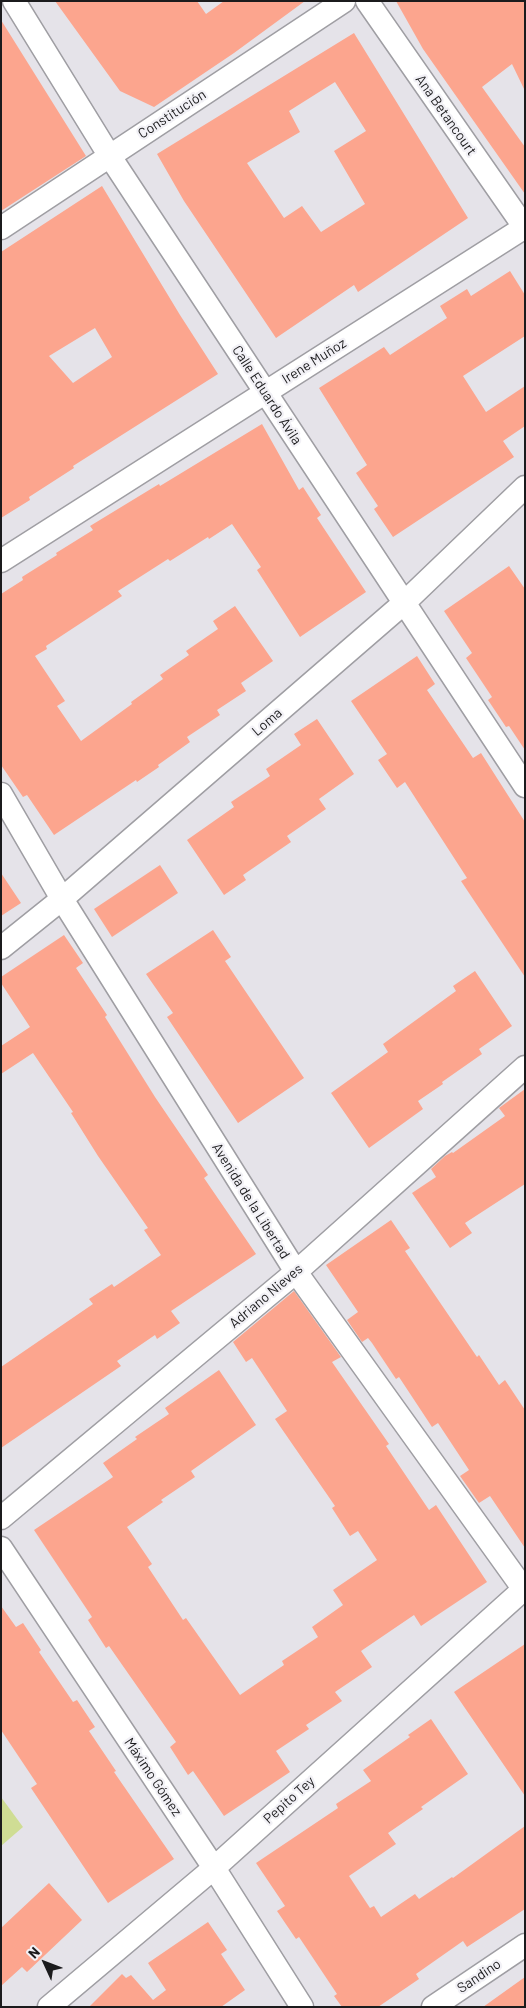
<!DOCTYPE html>
<meta charset="utf-8">
<style>
body{margin:0}
#map{position:relative;width:526px;height:2008px;overflow:hidden;background:#e5e3e9;font-family:Barlow,sans-serif}
canvas{display:block}
.frame{position:absolute;inset:0;border:2px solid #1b1b1d;pointer-events:none}
.north{position:absolute;left:20px;top:1938px;width:50px;height:50px;-webkit-text-stroke:4px #f2f1f6;paint-order:stroke;rotate:313deg;font-size:14px;font-weight:700;line-height:20px;text-align:center;color:#1b1b1d}
.north::after{content:'';display:block;margin:auto;width:18px;height:22px;background:#1b1b1d;clip-path:polygon(50% 0,100% 100%,50% 72%,0 100%)}
</style>
<div id="map">
<canvas width="526" height="2008"></canvas>
<div class="frame"></div>
<div class="north">N</div>
</div>
<script>
const c = document.querySelector('canvas').getContext('2d');
c.lineJoin = 'round';
function paint(path, color) {
  c.fillStyle = color;
  c.fill(path, 'evenodd');
}
function toPath(rows) {
  const path = new Path2D();
  for (const r of rows) {
    path.moveTo(r[0], r[1]);
    for (let i = 2; i < r.length; i += 2) path.lineTo(r[i], r[i + 1]);
  }
  return path;
}
function trace(path, color, width, dash) {
  c.strokeStyle = color;
  c.lineWidth = width;
  c.lineCap = dash ? 'butt' : 'round';
  c.setLineDash(dash || []);
  c.stroke(path);
}
function write(font, color, halo, rows, align = 'center') {
  c.font = font + ' Barlow,sans-serif';
  c.lineWidth = 4.5;
  c.setLineDash([]);
  c.textBaseline = 'middle';
  c.strokeStyle = halo;
  c.fillStyle = color;
  for (const [text, x, y, turn = 0] of rows) {
    c.save();
    c.translate(x, y);
    c.rotate((+turn || 0) * Math.PI / 180);
    c.textAlign = isNaN(turn) ? turn : align;
    if (halo) c.strokeText(text, 0, 0);
    c.fillText(text, 0, 0);
    c.restore();
  }
}
const green = toPath([
 [1,1797,23,1827,1,1846]
]);
const building = toPath([
 [55,1,197,1,206,14,224,1,305,1,234,53,154,107,120,91],
 [396,1,525,1,525,91,512,64,482,87,525,147,525,194,423,49],
 [1,20,86,156,1,211],
 [354,33,468,218,358,292,354,285,276,338,184,201,157,154],
 [335,82,366,131,334,151,365,204,321,232,302,206,284,218,247,163,300,132,289,111],
 [102,186,180,315,218,374,73,466,74,468,29,497,30,500,1,518,1,252],
 [95,328,112,357,73,383,49,356],
 [510,271,525,295,525,336,463,376,486,412,525,386,525,426,503,441,514,457,393,537,374,509,378,506,356,473,367,465,319,388,384,347,390,355,447,318,440,306,467,289,471,296],
 [262,424,299,490,303,487,321,515,317,518,366,592,300,637,257,570,261,567,232,524,209,539,208,537,170,561,168,559,118,591,122,596,46,646,47,649,35,656,65,701,57,706,81,741,132,704,131,702,163,679,160,675,189,655,186,651,218,629,213,621,235,606,273,661,241,683,246,691,217,710,220,715,187,737,190,742,158,765,159,767,137,782,136,780,54,835,27,795,23,797,1,765,1,594,23,580,22,577,57,555,56,553,93,530,90,526,159,484,160,486],
 [509,566,525,589,525,750,509,726,506,727,488,700,492,697,466,658,472,653,444,611],
 [417,656,435,684,427,690,473,758,481,753,525,822,525,977,461,881,467,878,405,782,397,788,378,760,387,754,351,701],
 [317,719,354,774,319,799,326,809,287,836,291,842,243,875,246,880,224,895,187,840,234,807,231,802,270,776,266,769,301,745,294,734],
 [160,865,178,893,112,937,94,909],
 [1,873,21,903,1,916],
 [213,930,231,957,225,961,304,1078,238,1123,167,1017,173,1013,146,974],
 [64,935,83,963,76,968,107,1015,105,1017,155,1097,208,1175,204,1178,256,1254,171,1311,180,1323,157,1339,155,1335,117,1361,121,1366,1,1448,1,1367,93,1304,89,1299,112,1284,114,1287,161,1255,144,1230,148,1228,98,1156,71,1113,73,1112,33,1053,1,1074,1,1046,30,1027,1,983,1,977],
 [475,971,512,1026,479,1049,482,1054,442,1082,443,1084,418,1101,423,1109,369,1148,331,1093,388,1052,383,1044,456,991,453,986],
 [525,1089,525,1184,465,1223,472,1233,450,1248,412,1193,436,1177,431,1169,445,1156,452,1152,453,1153,505,1116,499,1108],
 [391,1220,410,1248,405,1251,477,1357,479,1355,499,1385,505,1380,525,1410,525,1548,490,1496,479,1503,460,1476,469,1470,438,1423,432,1427,399,1377,396,1379,372,1343,368,1338,362,1342,347,1320,358,1312,326,1265],
 [294,1291,341,1357,332,1362,389,1444,386,1446,429,1510,436,1505,487,1582,421,1626,414,1615,361,1651,372,1667,335,1692,342,1701,306,1725,309,1729,276,1751,290,1772,224,1816,193,1771,188,1775,170,1747,176,1742,109,1646,106,1648,88,1620,92,1617,34,1530,113,1477,103,1463,137,1439,135,1437,169,1414,165,1408,219,1370,256,1425,191,1471,195,1477,161,1500,163,1502,127,1527,152,1564,148,1567,183,1620,186,1618,240,1695,284,1665,282,1661,318,1637,312,1627,343,1605,333,1590,377,1560,358,1531,350,1536,332,1508,335,1506,275,1419,287,1411,252,1358,246,1362,233,1342],
 [1,1606,16,1627,23,1623,41,1650,39,1652,73,1702,77,1700,95,1727,89,1731,116,1771,114,1772,174,1859,108,1903,31,1788,37,1784,1,1730],
 [525,1644,525,1796,454,1692],
 [431,1719,468,1774,421,1807,423,1809,388,1833,396,1844,349,1876,370,1908,374,1906,381,1917,415,1894,419,1899,452,1877,453,1878,525,1826,525,1909,467,1947,463,1941,416,1974,419,1979,378,2007,342,2007,334,1996,337,1994,299,1937,296,1939,277,1911,285,1906,256,1863,338,1808,336,1804,371,1781,363,1770,410,1737,408,1735],
 [49,1883,82,1920,27,1972,22,1967,1,1986,1,1928],
 [208,1922,227,1950,221,1954,245,1990,221,2007,89,2007,122,1974,126,1978,131,1975,153,2000,166,1990,148,1963],
 [525,1977,525,2007,483,2007]
]);
const minor = toPath([
 [14,1,109,155,525,786],
 [367,1,525,228],
 [1,228,344,1],
 [1,561,525,227],
 [1,794,62,899,296,1272,525,1591],
 [1,948,62,899,404,603,525,487],
 [1,1518,296,1272,525,1067],
 [1,1548,214,1868,302,2007],
 [49,2007,214,1868,525,1588],
 [433,2007,525,1945]
]);
const streetNames = [
 ["Constitución",172,114,-33],
 ["Ana Betancourt",446,115,55],
 ["Irene Muñoz",314,361,-32],
 ["Calle Eduardo Ávila",267,395,57],
 ["Loma",267,722,-41],
 ["Avenida de la Libertad",251,1201,58],
 ["Adriano Nieves",266,1296,-40],
 ["Máximo Gómez",153,1777,56],
 ["Pepito Tey",289,1800,-42],
 ["Sandino",479,1976,-34]
];
paint(green, '#cfdd94');
paint(building, '#fca58e');
trace(minor, '#9f9ea3', 25);
trace(minor, '#fff', 22);
write('14px', '#1b1b1d', '#f2f1f6', streetNames);
</script>
